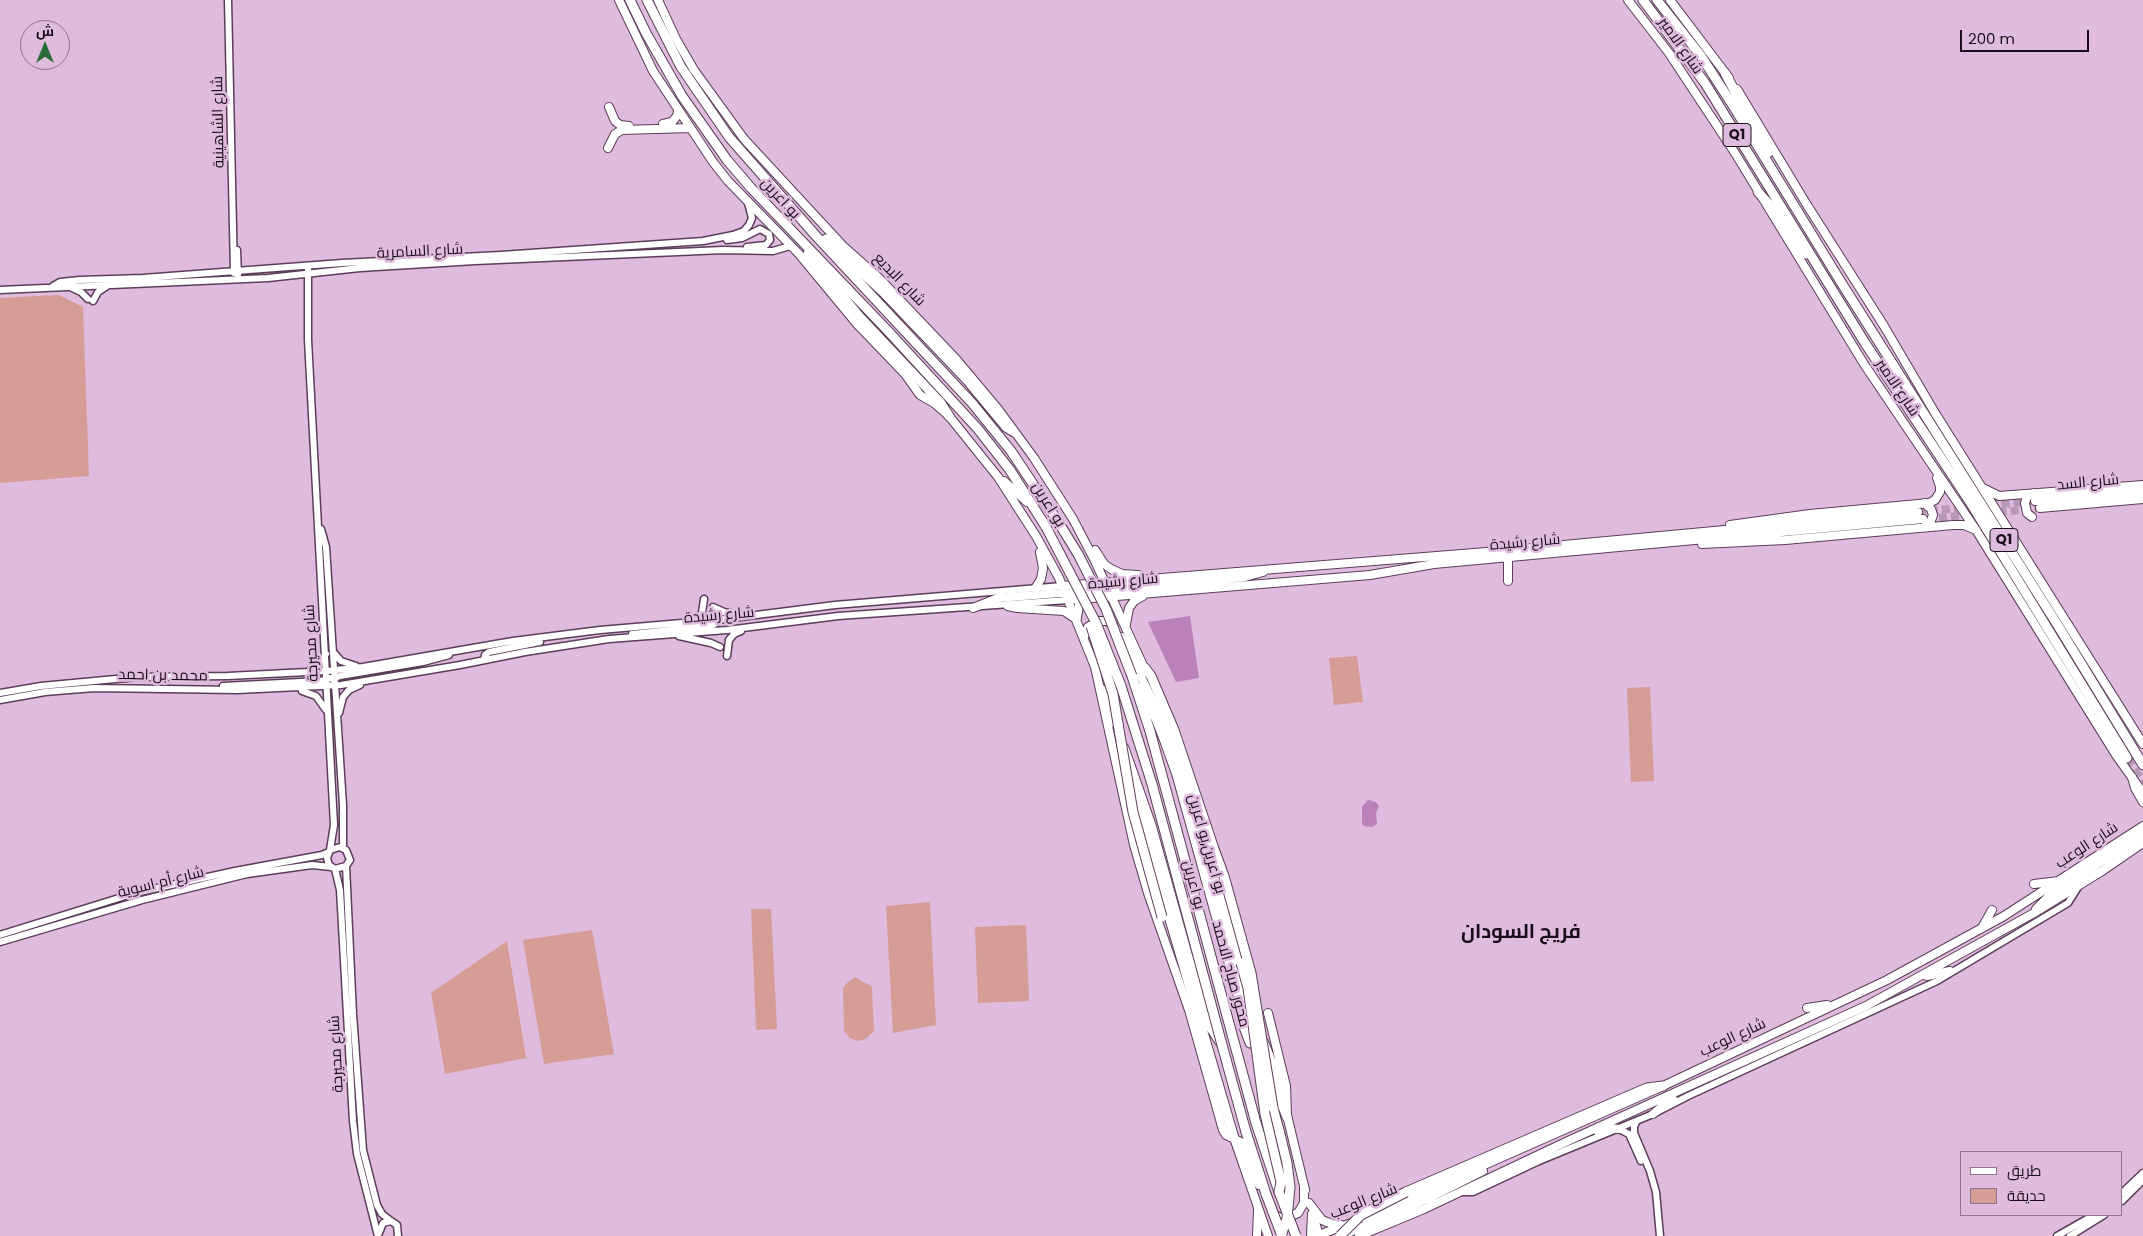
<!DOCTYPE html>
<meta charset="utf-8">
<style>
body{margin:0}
#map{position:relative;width:2143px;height:1236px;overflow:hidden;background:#dfbbdd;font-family:Poppins,Cairo,sans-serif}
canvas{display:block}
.legend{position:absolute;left:1960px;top:1151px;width:162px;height:65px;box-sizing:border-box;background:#dfbbdd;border:1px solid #90758f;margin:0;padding:6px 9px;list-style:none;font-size:15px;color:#190d19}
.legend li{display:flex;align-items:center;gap:10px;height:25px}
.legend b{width:25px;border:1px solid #90758f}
.north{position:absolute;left:20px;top:20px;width:50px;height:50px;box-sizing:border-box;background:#dfbbdd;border:1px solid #90758f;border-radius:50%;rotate:0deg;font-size:14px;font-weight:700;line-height:20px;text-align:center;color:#190d19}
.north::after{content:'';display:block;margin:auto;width:18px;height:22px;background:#276b35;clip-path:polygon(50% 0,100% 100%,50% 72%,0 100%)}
.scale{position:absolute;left:1960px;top:30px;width:129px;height:22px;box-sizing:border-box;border:2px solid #190d19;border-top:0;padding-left:6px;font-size:15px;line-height:18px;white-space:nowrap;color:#190d19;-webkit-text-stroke:4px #dfbbdd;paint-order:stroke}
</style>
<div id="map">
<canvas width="2143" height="1236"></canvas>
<ul class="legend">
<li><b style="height:6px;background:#fff"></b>طريق</li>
<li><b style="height:14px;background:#d59d95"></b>حديقة</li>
</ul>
<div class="north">ش</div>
<div class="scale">200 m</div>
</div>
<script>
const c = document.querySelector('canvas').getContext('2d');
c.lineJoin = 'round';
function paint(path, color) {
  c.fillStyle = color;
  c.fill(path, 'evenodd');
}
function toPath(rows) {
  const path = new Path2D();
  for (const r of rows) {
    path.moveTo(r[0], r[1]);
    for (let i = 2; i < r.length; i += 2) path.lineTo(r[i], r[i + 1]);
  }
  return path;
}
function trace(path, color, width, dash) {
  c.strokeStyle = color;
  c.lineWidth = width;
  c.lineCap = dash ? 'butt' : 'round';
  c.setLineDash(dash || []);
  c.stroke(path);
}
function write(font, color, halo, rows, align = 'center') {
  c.font = font + ' Poppins,Cairo,sans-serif';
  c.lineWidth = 5;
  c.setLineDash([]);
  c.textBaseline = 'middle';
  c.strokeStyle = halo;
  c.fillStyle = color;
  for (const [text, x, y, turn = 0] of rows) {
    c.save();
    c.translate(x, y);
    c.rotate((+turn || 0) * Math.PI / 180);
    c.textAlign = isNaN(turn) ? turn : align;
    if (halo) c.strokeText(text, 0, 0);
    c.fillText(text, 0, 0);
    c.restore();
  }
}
const green = toPath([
 [59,295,83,307,89,476,0,483,0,298],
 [1357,656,1363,702,1334,705,1329,658],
 [1650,687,1654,781,1631,782,1627,688],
 [930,902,936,1025,893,1033,886,906],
 [751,909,771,909,777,1029,756,1030],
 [1026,925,1029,1001,978,1003,975,927],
 [592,930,614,1054,544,1064,523,940],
 [507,941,526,1058,445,1074,431,993],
 [855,977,872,987,874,1031,866,1039,858,1041,850,1038,844,1031,843,988,848,982]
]);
const water = toPath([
 [1190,616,1199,678,1176,682,1148,622],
 [1368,800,1376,802,1379,806,1376,813,1377,824,1372,827,1364,826,1362,823,1362,807]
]);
const secondaryTunnel = toPath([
 [1918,512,2035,501],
 [1927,519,2040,508]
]);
const motorwayTunnel = toPath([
 [2127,758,2143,784]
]);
const tertiary = toPath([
 [228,0,234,273],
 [727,240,742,238,760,229,769,234,770,240,766,245,747,247],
 [237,250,238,275],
 [308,269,308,340,334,825,330,850,327,858,329,865,335,869,346,866,350,860,346,850,340,847,330,850],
 [53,286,60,282,80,280,143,278,342,263,501,255,703,241,733,235,744,231,749,225,752,218,748,203],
 [72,288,81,292,88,299],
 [0,290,268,278,360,268,475,261,723,250,773,251,790,246],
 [93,301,98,292,107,286],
 [321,529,326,547,343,805,343,848],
 [713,607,724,612,737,615],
 [695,622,702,613,704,599],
 [632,634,711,626,715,624,717,620],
 [679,636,711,643,720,647],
 [334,653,341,661,356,666],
 [727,656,729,640,734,634,741,631],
 [484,659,485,655,489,652,540,642],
 [309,671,316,667,326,654],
 [332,679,340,676,423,662,449,655],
 [223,686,320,681,330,678],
 [302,691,316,696,326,710],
 [0,693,41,686,137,677,228,676,327,671,363,667,513,641,600,630,717,620,835,605,1062,586],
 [0,700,45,692,94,688,237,690,341,685,460,665,525,652,609,639,727,630,838,616,1068,600],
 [339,713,343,697,349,690,360,685],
 [346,866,353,1014,363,1150,377,1205,382,1214,391,1221],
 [335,869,340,890,353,1121,357,1154,378,1236],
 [0,935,135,893,235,871,322,855,329,852],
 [0,942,142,900,247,874,312,865,331,867],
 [1636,1122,1634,1127,1634,1133,1650,1171,1656,1192,1660,1236],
 [1619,1129,1629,1134,1641,1161],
 [1460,1192,1473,1192,1539,1161,1653,1114,1688,1096,1937,981,2068,903,2078,887],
 [2122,1193,2143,1173],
 [2122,1201,2143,1180],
 [379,1233,383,1223,391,1221,397,1225,398,1236],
 [2057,1236,2094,1215],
 [2070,1236,2104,1215]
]);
const secondary = toPath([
 [619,0,653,71,713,162,728,181,799,254,857,324,905,374,920,395,934,403,949,416,998,477,1036,536,1059,578,1095,667,1134,845,1148,893,1189,1010,1223,1130,1226,1135,1241,1142,1259,1185],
 [658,0,676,39,694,70,744,139,843,246,879,278,956,359,998,409,1034,458,1073,519,1095,561,1146,672],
 [1628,0,1669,53,1735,153,1864,364,1976,530,2116,755,2143,793],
 [1670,0,1729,78],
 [1737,89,1807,205,1884,326,1935,413,2143,744],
 [609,107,615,121,620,125,629,126],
 [663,124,672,122,677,116,678,111],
 [608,148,615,134,622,130,690,128],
 [1004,481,1027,502],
 [1985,489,1999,496,2143,485],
 [2035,501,2143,492],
 [2040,508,2143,499],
 [2032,517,2027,513,2025,503,2027,497,2033,493],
 [1730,525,1810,514,1929,503,1935,500,1940,492,1940,486,1937,478],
 [1924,527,1930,523,1933,515,1931,509,1924,503],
 [1702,544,1785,540,1953,525,1964,525,1976,530],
 [1095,550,1104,564,1111,569,1122,574,1138,575],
 [1508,558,1508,581],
 [1062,586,1499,551,1918,512],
 [1036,587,1041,579,1043,568,1040,552],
 [1068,600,1370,575,1434,564,1923,519],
 [1008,606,1017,608,1064,611,1076,619],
 [973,608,998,598,1084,591],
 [1077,618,1079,605,1084,596,1089,592,1245,577,1263,572],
 [1126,624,1129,608,1134,601,1143,596],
 [1084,637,1088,627,1097,621,1107,621,1113,625],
 [1121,637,1159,713],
 [1160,706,1186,782,1248,1004],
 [1268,1013,1286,1086,1287,1115],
 [1264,1042,1274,1067,1283,1097],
 [1286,1111,1305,1190],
 [1234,1138,1268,1236],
 [1273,1214,1283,1219,1298,1213,1304,1203,1304,1185],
 [1313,1215,1319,1236]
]);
const primary = toPath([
 [2132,777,2135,788,2143,802],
 [2034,884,2059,881],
 [2036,909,2051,894,2143,835],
 [1982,928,1992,910],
 [1927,976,1950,971],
 [1807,1008,1827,1005],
 [1653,1114,1666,1103,1673,1099],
 [1598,1132,1610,1128,1619,1129],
 [1309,1203,1322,1220,1332,1224,1341,1225],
 [1364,1218,1663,1086,1887,980,2004,916,2143,826],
 [1257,1236,1258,1210],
 [1311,1236,1312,1214],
 [1316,1236,1354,1222],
 [1341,1236,1431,1197,1483,1171],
 [1359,1236,1424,1209,1570,1140,1866,1006,2034,913,2102,871,2143,843]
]);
const trunk = toPath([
 [630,0,646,33,682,96,727,160,751,188,888,331,978,429,1010,470,1046,527],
 [647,0,681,67,729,137,817,237,972,403,1011,451,1057,520],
 [826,239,883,292,967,380,1006,427,1014,432],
 [808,254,859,316,940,402,949,416],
 [1145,668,1151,676,1174,730,1214,849],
 [1132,676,1150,731,1256,1123,1279,1192],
 [1142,687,1152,715],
 [1101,689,1116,724],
 [1150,710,1154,714,1163,736,1177,775,1242,1009,1253,1033],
 [1124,748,1151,825,1186,950,1211,1028,1222,1045,1246,1132,1266,1194],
 [1116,759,1126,777],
 [1133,793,1234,1138],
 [1209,845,1241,963],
 [1244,1027,1250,1043],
 [1269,1071,1287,1117],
 [1273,1108,1280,1134],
 [1406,1192,1647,1088,1663,1086]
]);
const motorway = toPath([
 [1643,0,1705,83,1865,343,1970,502,2127,758],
 [1657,0,1701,56,1732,104,1839,279,2057,624,2143,765],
 [1725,73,1768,153],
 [1758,192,1769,204,1806,254]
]);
const trunkBridge = toPath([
 [1057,520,1078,554,1106,609,1132,676],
 [1046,527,1096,623,1121,686,1152,784,1222,1045],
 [1091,626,1113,694,1133,812,1162,917],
 [1214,849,1224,876,1251,973,1273,1108],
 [1241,963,1248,988,1265,1114,1281,1182,1279,1192,1296,1236],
 [1280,1134,1287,1163,1290,1187,1287,1218,1281,1236],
 [1266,1194,1282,1236],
 [1340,1236,1361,1215,1406,1192]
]);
const shields = [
 [1737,135,28],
 [2004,540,28]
];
const shieldNames = [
 ["Q1",1737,135],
 ["Q1",2004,540]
];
const streetNames = [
 ["شارع الامير",1680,46,55],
 ["شارع الشاهينية",219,122,-91],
 ["بو اعرين",780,199,47],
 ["شارع السامرية",420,252,-3],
 ["شارع البديع",899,280,46],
 ["شارع الامير",1897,388,56],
 ["شارع السد",2088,483,-5],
 ["بو اعرين",1048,505,58],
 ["شارع رشيدة",1525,543,-5],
 ["شارع رشيدة",1123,582,-5],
 ["شارع رشيدة",719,616,-5],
 ["شارع محيرجة",312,643,-93],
 ["محمد بن احمد",163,676,1],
 ["بو اعرين,بو اعرين",1206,844,74],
 ["شارع الوعب",2087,846,-33],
 ["شارع أم اسوية",161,883,-14],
 ["بو اعرين",1193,885,75],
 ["محور صباح الاحمد",1230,974,75],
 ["شارع الوعب",1733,1038,-25],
 ["شارع محيرجة",337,1054,-93],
 ["شارع الوعب",1364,1202,-22]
];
const districtNames = [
 ["فريج السودان",1521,933]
];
paint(green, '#d59d95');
paint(water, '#bb82b9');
trace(secondaryTunnel, '#b798b6', 8, [8, 4]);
trace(motorwayTunnel, '#b798b6', 9, [9, 4.5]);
trace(tertiary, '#5c3e5a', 9);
trace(secondary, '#5c3e5a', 10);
trace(primary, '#5c3e5a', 10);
trace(trunk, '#5c3e5a', 11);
trace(motorway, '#5c3e5a', 11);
trace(tertiary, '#fff', 6);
trace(secondary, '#fff', 8);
trace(primary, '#fff', 8);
trace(trunk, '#fff', 9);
trace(motorway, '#fff', 9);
trace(trunkBridge, '#5c3e5a', 11, []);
trace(trunkBridge, '#fff', 9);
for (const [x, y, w] of shields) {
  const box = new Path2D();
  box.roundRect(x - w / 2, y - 11.5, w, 23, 4);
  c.fillStyle = '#dfbbdd';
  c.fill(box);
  trace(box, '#190d19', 1);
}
write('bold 14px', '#190d19', null, shieldNames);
write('15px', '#190d19', '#dfbbdd', streetNames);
write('bold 20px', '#190d19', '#dfbbdd', districtNames);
</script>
